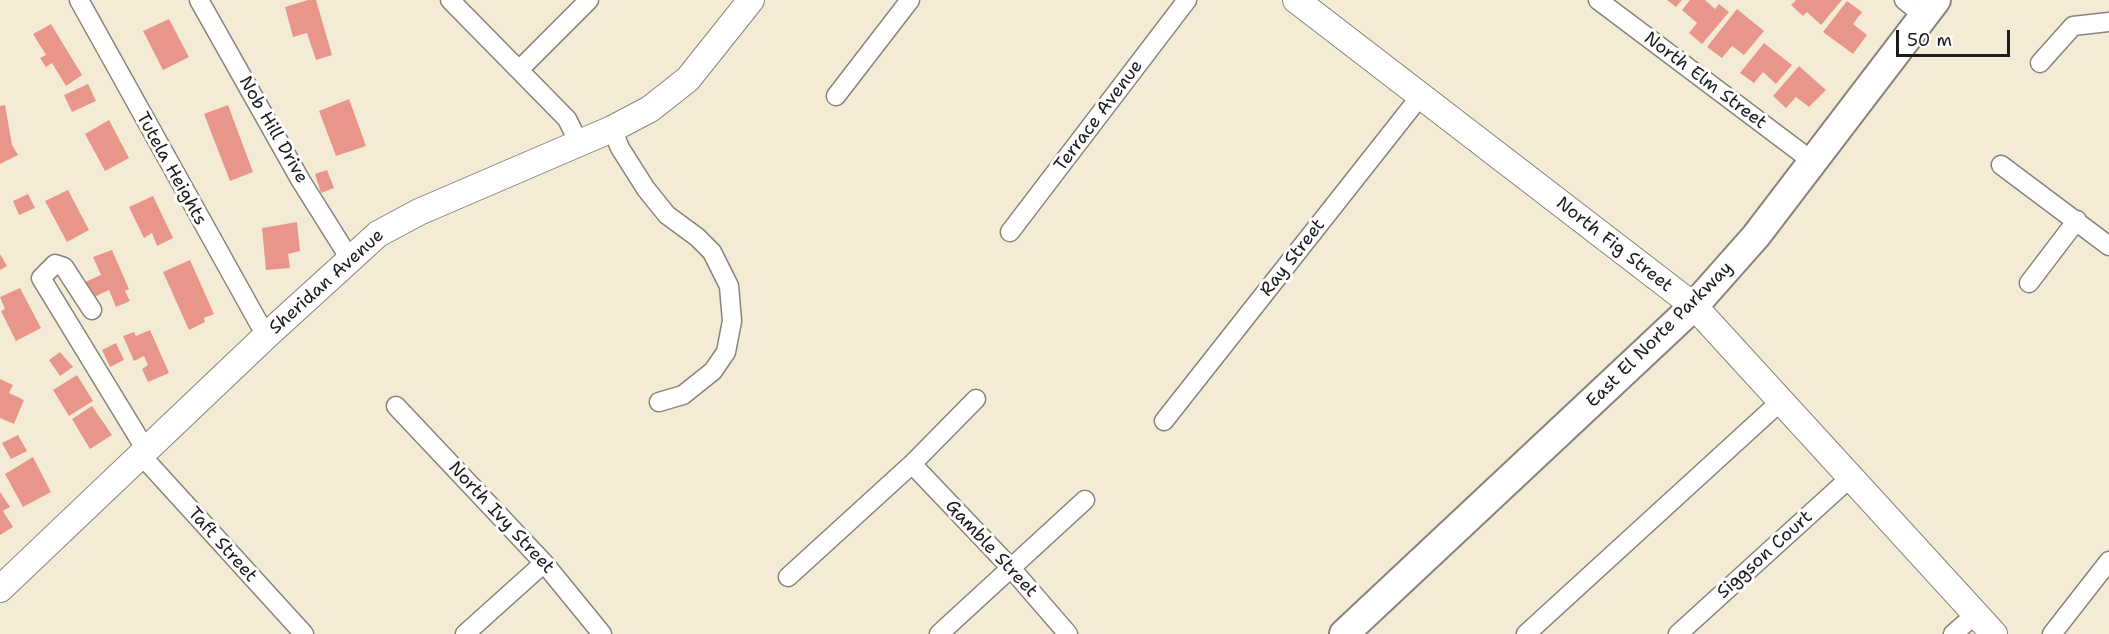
<!DOCTYPE html>
<style>
body{margin:0}
#map{position:relative;width:2109px;height:634px;overflow:hidden;background:#f3ebd6;font-family:"Shantell Sans",sans-serif}
canvas{display:block}
.scale{position:absolute;left:1896px;top:30px;width:114px;height:27px;box-sizing:border-box;border:3px solid #1c1c1c;border-top:0;padding-left:8px;font-size:18px;line-height:21px;white-space:nowrap;color:#1c1c1c;-webkit-text-stroke:4px #fff;paint-order:stroke}
</style>
<div id="map">
<canvas width="2109" height="634"></canvas>
<div class="scale">50 m</div>
</div>
<script>
const c = document.querySelector('canvas').getContext('2d');
c.lineJoin = 'round';
function paint(path, color) {
  c.fillStyle = color;
  c.fill(path, 'evenodd');
}
function toPath(rows) {
  const path = new Path2D();
  for (const r of rows) {
    path.moveTo(r[0], r[1]);
    for (let i = 2; i < r.length; i += 2) path.lineTo(r[i], r[i + 1]);
  }
  return path;
}
function trace(path, color, width, dash) {
  c.strokeStyle = color;
  c.lineWidth = width;
  c.lineCap = dash ? 'butt' : 'round';
  c.setLineDash(dash || []);
  c.stroke(path);
}
function write(font, color, halo, rows, align = 'center') {
  c.font = font + ' "Shantell Sans",sans-serif';
  c.lineWidth = 6;
  c.setLineDash([]);
  c.textBaseline = 'middle';
  c.strokeStyle = halo;
  c.fillStyle = color;
  for (const [text, x, y, turn = 0] of rows) {
    c.save();
    c.translate(x, y);
    c.rotate((+turn || 0) * Math.PI / 180);
    c.textAlign = isNaN(turn) ? turn : align;
    if (halo) c.strokeText(text, 0, 0);
    c.fillText(text, 0, 0);
    c.restore();
  }
}
const building = toPath([
 [308,0,316,0,332,55,316,60,307,33,293,37,285,7],
 [1667,0,1682,0,1676,7],
 [1690,0,1705,0,1715,9,1719,4,1729,12,1702,44,1689,33,1697,23,1682,10],
 [1796,0,1842,0,1821,25,1807,12,1803,16,1791,5],
 [1847,1,1862,12,1853,24,1867,35,1853,54,1823,32],
 [1737,9,1764,31,1744,55,1732,46,1722,58,1707,47],
 [169,19,189,57,163,70,143,31],
 [51,24,82,75,66,86,52,63,46,67,40,58,46,55,33,34],
 [1764,43,1792,65,1776,84,1763,72,1754,83,1740,73],
 [1799,66,1826,90,1809,107,1796,97,1786,108,1773,96],
 [88,84,96,101,72,112,64,95],
 [349,99,366,146,336,156,319,111],
 [5,105,12,145,18,155,0,164,0,106],
 [228,105,253,172,230,181,204,114],
 [109,120,129,158,105,171,85,134],
 [327,170,334,188,321,193,315,174],
 [68,190,89,230,67,242,45,201],
 [28,194,35,208,19,215,13,201],
 [153,196,173,238,157,246,152,233,144,238,129,207],
 [297,222,300,251,288,254,290,268,266,270,262,228],
 [112,250,129,289,125,291,130,301,116,307,109,290,92,298,85,282,101,275,93,257],
 [0,254,7,266,0,270],
 [190,260,214,314,204,318,205,322,189,330,163,272],
 [20,288,41,328,16,341,1,311,5,309,0,297],
 [150,330,169,373,148,382,142,369,148,365,144,356,134,361,123,336,134,332,136,336],
 [116,343,124,360,110,367,102,350],
 [60,352,73,367,60,376,49,360],
 [77,375,93,401,69,416,53,390],
 [0,379,13,385,9,393,24,400,14,424,0,418],
 [92,406,112,435,90,449,72,419],
 [18,435,27,451,11,459,2,443],
 [33,457,51,492,23,507,5,474],
 [0,492,10,507,3,511,13,527,0,535]
]);
const street = toPath([
 [79,0,266,336],
 [199,0,301,181,350,259],
 [450,0,567,119,579,143],
 [1598,0,1812,161],
 [1904,0,1924,16],
 [2040,63,2073,26,2109,22],
 [520,69,589,0],
 [836,96,910,0],
 [612,129,620,148,646,189,667,215,697,237,712,252,729,286,732,321,726,352,713,371,683,395,659,402],
 [2001,165,2109,246],
 [1010,232,1187,0],
 [2029,283,2077,220],
 [92,310,64,267,55,264,41,278,146,450],
 [396,406,544,563,602,634],
 [1164,421,1422,94],
 [141,455,304,634],
 [912,464,1010,567,1068,634],
 [788,577,912,464,976,399],
 [465,634,544,563],
 [939,634,1085,500],
 [1526,634,1781,401],
 [1678,634,1852,476],
 [1953,634,1976,614],
 [2052,634,2109,561]
]);
const secondary = toPath([
 [1296,0,1694,306,1994,634],
 [0,589,266,336,378,234,419,212,612,129,650,109,688,79,751,0]
]);
const primary = toPath([
 [1344,634,1694,306,1756,236,1936,0]
]);
const streetNames = [
 ["North Elm Street",1705,81,37],
 ["Terrace Avenue",1099,116,-53],
 ["Nob Hill Drive",273,130,60],
 ["Tutela Heights",171,169,61],
 ["North Fig Street",1614,245,38],
 ["Ray Street",1293,258,-52],
 ["Sheridan Avenue",327,282,-42],
 ["East El Norte Parkway",1660,335,-45],
 ["North Ivy Street",501,518,47],
 ["Taft Street",222,545,48],
 ["Gamble Street",991,549,47],
 ["Siggson Court",1765,555,-42]
];
paint(building, '#e89689');
trace(street, '#888479', 21);
trace(secondary, '#888479', 28);
trace(primary, '#888479', 32);
trace(street, '#fff', 18);
trace(secondary, '#fff', 26);
trace(primary, '#fff', 28);
write('18px', '#1c1c1c', '#fff', streetNames);
</script>
